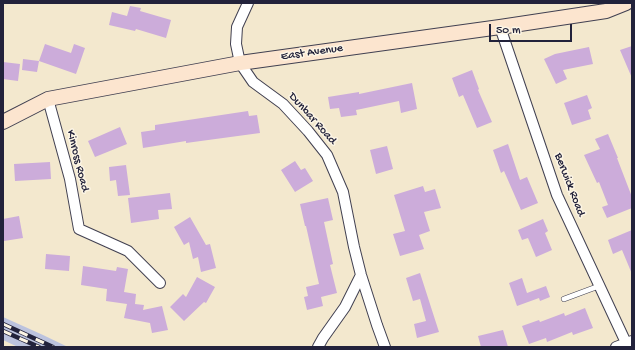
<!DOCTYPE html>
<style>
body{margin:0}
#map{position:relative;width:635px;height:350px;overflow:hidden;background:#f3e8ce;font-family:"Gochi Hand",sans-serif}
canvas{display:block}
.frame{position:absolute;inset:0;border:4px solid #22223b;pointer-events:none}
.scale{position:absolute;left:489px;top:24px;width:83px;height:18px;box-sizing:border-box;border:2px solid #22223b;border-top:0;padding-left:5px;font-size:12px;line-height:14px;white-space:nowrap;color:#22223b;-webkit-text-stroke:3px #fcf5e5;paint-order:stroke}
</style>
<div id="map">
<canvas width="635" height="350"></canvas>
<div class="frame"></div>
<div class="scale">50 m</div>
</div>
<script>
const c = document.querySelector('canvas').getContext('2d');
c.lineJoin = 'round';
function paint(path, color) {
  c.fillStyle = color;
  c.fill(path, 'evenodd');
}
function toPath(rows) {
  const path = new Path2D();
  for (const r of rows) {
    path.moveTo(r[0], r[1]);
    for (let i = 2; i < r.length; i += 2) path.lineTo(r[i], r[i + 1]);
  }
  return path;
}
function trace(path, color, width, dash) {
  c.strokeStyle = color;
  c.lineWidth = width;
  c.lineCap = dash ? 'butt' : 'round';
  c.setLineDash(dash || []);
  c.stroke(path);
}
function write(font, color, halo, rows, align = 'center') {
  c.font = font + ' "Gochi Hand",sans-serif';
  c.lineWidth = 3;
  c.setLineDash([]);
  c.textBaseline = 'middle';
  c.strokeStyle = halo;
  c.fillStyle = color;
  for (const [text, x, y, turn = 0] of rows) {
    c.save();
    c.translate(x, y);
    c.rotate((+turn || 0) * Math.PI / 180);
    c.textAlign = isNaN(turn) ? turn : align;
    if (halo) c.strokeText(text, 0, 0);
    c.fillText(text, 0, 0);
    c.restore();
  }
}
const industrial = toPath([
 [3,317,43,335,68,347,18,347,3,340]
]);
const building = toPath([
 [130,6,141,8,140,11,171,20,166,38,136,29,135,31,109,25,112,12,127,16],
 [45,44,71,53,74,44,85,48,76,74,39,61],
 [632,46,632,78,620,50],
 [589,47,593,64,563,70,567,79,556,84,544,59,555,54],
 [23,59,39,61,37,72,22,70],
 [3,62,20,64,18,81,3,79],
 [472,70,479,89,478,90,492,122,477,128,463,95,459,97,452,78],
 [412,83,417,109,401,113,399,101,361,109,356,110,357,115,341,117,339,108,330,109,328,97,359,92,359,94],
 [587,95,592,108,588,110,591,119,572,125,564,103],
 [248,111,249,116,257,115,260,133,186,143,186,141,143,148,141,132,155,130,155,125],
 [120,127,127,144,95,157,88,141],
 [608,134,618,158,617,158,632,197,632,208,607,218,602,207,608,205,599,182,597,183,584,155,600,149,595,139],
 [508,144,520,180,527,177,538,203,521,210,504,171,501,173,493,150],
 [387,146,393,169,376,174,370,150],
 [295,161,301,170,305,168,313,181,295,192,281,170],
 [50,162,51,179,15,181,14,164],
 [126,165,130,195,118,196,116,180,110,181,109,167],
 [423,186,425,192,435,189,441,208,424,212,430,231,419,235,424,249,400,256,393,234,405,231,394,195],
 [170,193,172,209,158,210,159,219,131,223,128,198],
 [328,198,333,220,324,222,333,264,330,265,337,293,321,297,323,306,307,310,304,297,308,296,306,287,319,284,306,226,305,226,300,204],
 [19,216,23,238,4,241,3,219],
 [190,217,206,245,210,244,216,268,201,272,198,257,193,259,189,242,184,245,174,227],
 [543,219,548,231,545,233,552,250,536,257,528,238,522,240,518,230],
 [632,230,632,274,622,250,613,254,608,240],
 [46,254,70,256,69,271,45,269],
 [83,266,116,271,117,267,128,269,124,292,136,294,135,304,144,305,143,310,162,306,168,330,152,333,150,323,124,318,127,304,106,301,107,289,81,285],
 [420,273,439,332,417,338,414,324,426,321,420,299,413,301,406,278],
 [197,277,215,287,206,303,204,302,184,321,170,307,183,294,186,297],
 [522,278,527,293,546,286,550,297,540,301,539,298,517,306,509,283],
 [585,308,593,328,573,335,572,332,547,342,546,338,529,344,522,326,539,320,540,322,564,313,565,316],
 [503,330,508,347,481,347,478,336]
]);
const lane = toPath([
 [564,299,599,286]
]);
const street = toPath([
 [248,3,237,27,236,44,240,63,253,82,283,104,308,131,327,155,343,192,354,247,361,275,377,325,385,347],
 [500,27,557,195,628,347],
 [48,99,70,179,79,229,128,251,160,283],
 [318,347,323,338,345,307,361,275],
 [616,347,632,341]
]);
const secondary = toPath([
 [3,122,48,99,240,63,500,27,606,11,626,3]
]);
const rail = toPath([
 [3,324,53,347],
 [3,331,39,347]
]);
const streetNames = [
 ["East Avenue",312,53,-8],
 ["Dunbar Road",312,119,48],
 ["Kinross Road",77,161,76],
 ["Berwick Road",569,185,69]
];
paint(industrial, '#bcc3de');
paint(building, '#ccacda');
trace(lane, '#414051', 6);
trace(street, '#414051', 12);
trace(secondary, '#414051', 16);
trace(lane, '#fff', 5);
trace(street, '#fff', 10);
trace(secondary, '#fce5cf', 14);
trace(rail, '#22223b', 4.5);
trace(rail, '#fcf5e5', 3, [9]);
write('12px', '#22223b', '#fcf5e5', streetNames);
</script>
